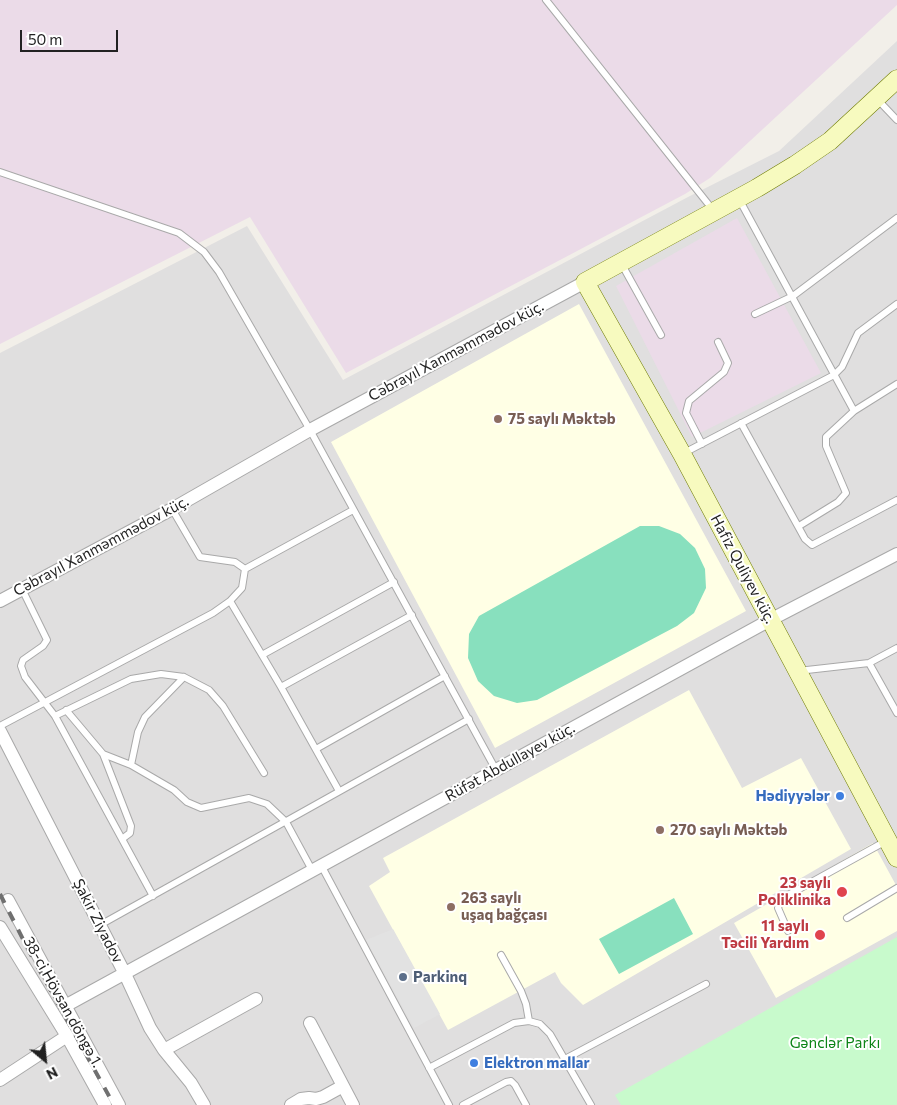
<!DOCTYPE html>
<meta charset="utf-8">
<style>
body{margin:0}
#map{position:relative;width:897px;height:1105px;overflow:hidden;background:#f2efe9;font-family:Commissioner,sans-serif}
canvas{display:block}
.north{position:absolute;left:20px;top:1035px;width:50px;height:50px;-webkit-text-stroke:4px #fff;paint-order:stroke;rotate:152deg;font-size:14px;font-weight:700;line-height:20px;text-align:center;color:#222}
.north::after{content:'';display:block;margin:auto;width:18px;height:22px;background:#222;clip-path:polygon(50% 0,100% 100%,50% 72%,0 100%)}
.scale{position:absolute;left:20px;top:30px;width:98px;height:22px;box-sizing:border-box;border:2px solid #222;border-top:0;padding-left:6px;font-size:15px;line-height:18px;white-space:nowrap;color:#222;-webkit-text-stroke:4px #fff;paint-order:stroke}
</style>
<div id="map">
<canvas width="897" height="1105"></canvas>
<div class="north">N</div>
<div class="scale">50 m</div>
</div>
<script>
const c = document.querySelector('canvas').getContext('2d');
c.lineJoin = 'round';
function paint(path, color) {
  c.fillStyle = color;
  c.fill(path, 'evenodd');
}
function toPath(rows) {
  const path = new Path2D();
  for (const r of rows) {
    path.moveTo(r[0], r[1]);
    for (let i = 2; i < r.length; i += 2) path.lineTo(r[i], r[i + 1]);
  }
  return path;
}
function trace(path, color, width, dash) {
  c.strokeStyle = color;
  c.lineWidth = width;
  c.lineCap = dash ? 'butt' : 'round';
  c.setLineDash(dash || []);
  c.stroke(path);
}
function write(font, color, halo, rows, align = 'center') {
  c.font = font + ' Commissioner,sans-serif';
  c.lineWidth = 4;
  c.setLineDash([]);
  c.textBaseline = 'middle';
  c.strokeStyle = halo;
  c.fillStyle = color;
  for (const [text, x, y, turn = 0] of rows) {
    c.save();
    c.translate(x, y);
    c.rotate((+turn || 0) * Math.PI / 180);
    c.textAlign = isNaN(turn) ? turn : align;
    if (halo) c.strokeText(text, 0, 0);
    c.fillText(text, 0, 0);
    c.restore();
  }
}
const residential = toPath([
 [897,41,897,1105,0,1105,0,353,247,226,343,380,688,197,779,151]
]);
const industrial = toPath([
 [0,0,897,0,897,5,710,178,685,194,346,373,250,217,0,344],
 [737,218,821,373,692,437,616,286]
]);
const education = toPath([
 [579,304,746,611,495,748,331,442],
 [689,690,742,788,801,758,851,849,583,1005,561,983,555,972,448,1030,369,886,390,872,383,858],
 [873,843,897,887,897,931,776,998,734,923]
]);
const park = toPath([
 [897,937,897,1105,621,1105,615,1095]
]);
const pitch = toPath([
 [640,526,659,526,680,534,695,548,705,569,706,588,694,613,677,626,537,700,517,703,494,696,478,681,468,658,469,634,479,616],
 [674,898,693,934,619,974,599,939]
]);
const parking = toPath([
 [393,929,440,1014,414,1028,366,940]
]);
const lane = toPath([
 [546,0,713,210],
 [877,99,897,120],
 [0,172,179,233,204,252,219,272,310,430,496,770],
 [739,199,854,411,897,384],
 [621,263,661,335],
 [755,314,793,296,897,218],
 [741,423,805,539,812,545,897,500],
 [702,444,686,413,689,401,724,372,728,363,718,342],
 [682,454,834,375,842,367,858,333,897,304],
 [172,509,200,557,235,562,245,569],
 [799,526,838,502,846,493,826,446,826,437,854,411],
 [22,589,47,640,43,646,23,660,21,666,25,677,55,716,153,896],
 [230,601,281,687,339,791],
 [262,655,394,582],
 [869,663,897,713],
 [798,671,869,663,897,648],
 [281,687,412,615],
 [66,710,103,754,131,765,174,790,187,802,201,808,249,798,267,804,286,822,312,870],
 [55,716,131,679,161,674,184,677,209,690,223,706,264,773],
 [0,726,213,613,230,601,242,588,245,569,353,510],
 [316,749,445,676],
 [103,754,131,826,130,833,122,839],
 [131,765,138,732,145,717,184,677],
 [321,865,449,1105],
 [847,918,897,888],
 [100,925,469,719],
 [788,931,778,908,781,899,886,841],
 [501,955,521,991,526,1004,529,1021],
 [565,1059,706,984],
 [429,1068,514,1023,529,1021,540,1024,550,1034,591,1105],
 [463,1105,506,1082,511,1081,515,1085,526,1105]
]);
const street = toPath([
 [0,601,172,509,310,430,585,282],
 [0,731,125,974,150,1028,164,1050,191,1083,204,1105],
 [8,900,119,1105],
 [0,927,67,1036,105,1105],
 [65,1006,770,620,897,554],
 [310,1023,353,1105],
 [164,1050,256,999],
 [0,1080,67,1036],
 [291,1105,301,1099,309,1098,316,1099,323,1097,343,1086]
]);
const secondary = toPath([
 [897,79,830,141,795,165,757,188,585,282,682,454,897,858]
]);
const rail = toPath([
 [0,894,30,953,114,1105]
]);
const markers = [
 [498,419,5,"#8d6e63"],
 [840,796,5,"#3f7fe0"],
 [660,830,5,"#8d6e63"],
 [842,892,6,"#e0444e"],
 [451,907,5,"#8d6e63"],
 [820,935,6,"#e0444e"],
 [403,977,5,"#5c6f8a"],
 [474,1063,5,"#3f7fe0"]
];
const streetNames = [
 ["Cəbrayıl Xanməmmədov küç.",456,351,-28],
 ["Cəbrayıl Xanməmmədov küç.",101,546,-28],
 ["Hafiz Quliyev küç.",743,569,62],
 ["Rüfət Abdullayev küç.",510,762,-29],
 ["Şakir Ziyadov",98,921,63],
 ["38-ci Hövsan döngə 1.",63,1002,61]
];
const educationNames = [
 ["75 saylı Məktəb",508,419],
 ["270 saylı Məktəb",670,830],
 ["263 saylı",461,898],
 ["uşaq bağçası",461,915]
];
const shopNames = [
 ["Hədiyyələr",830,796],
 ["Elektron mallar",484,1063,"left"]
];
const healthNames = [
 ["23 saylı",831,883],
 ["Poliklinika",831,900],
 ["11 saylı",809,926],
 ["Təcili Yardım",809,943]
];
const serviceNames = [
 ["Parkinq",413,977]
];
const parkNames = [
 ["Gənclər Parkı",835,1043]
];
paint(residential, '#e0dfdf');
paint(industrial, '#ebdbe8');
paint(education, '#ffffe5');
paint(park, '#c8facc');
paint(pitch, '#88e0be');
paint(parking, '#e2e2e2');
trace(lane, '#a9a9a9', 8);
trace(street, '#a9a9a9', 14);
trace(secondary, '#707d05', 19);
trace(lane, '#fff', 6);
trace(street, '#fff', 12);
trace(secondary, '#f7fabf', 18);
trace(rail, '#707070', 4, [10, 10]);
for (const [x, y, r, color] of markers) {
  const dot = new Path2D();
  dot.arc(x, y, r, 0, 2 * Math.PI);
  c.fillStyle = color;
  c.fill(dot);
  trace(dot, '#fff', 2);
}
write('15px', '#222', '#fff', streetNames);
write('bold 15px', '#785e54', '#fff', educationNames, 'left');
write('bold 15px', '#366cbe', '#fff', shopNames, 'right');
write('bold 15px', '#be3a42', '#fff', healthNames, 'right');
write('bold 15px', '#4e5e75', '#fff', serviceNames, 'left');
write('15px', '#0c8416', '#fff', parkNames);
</script>
